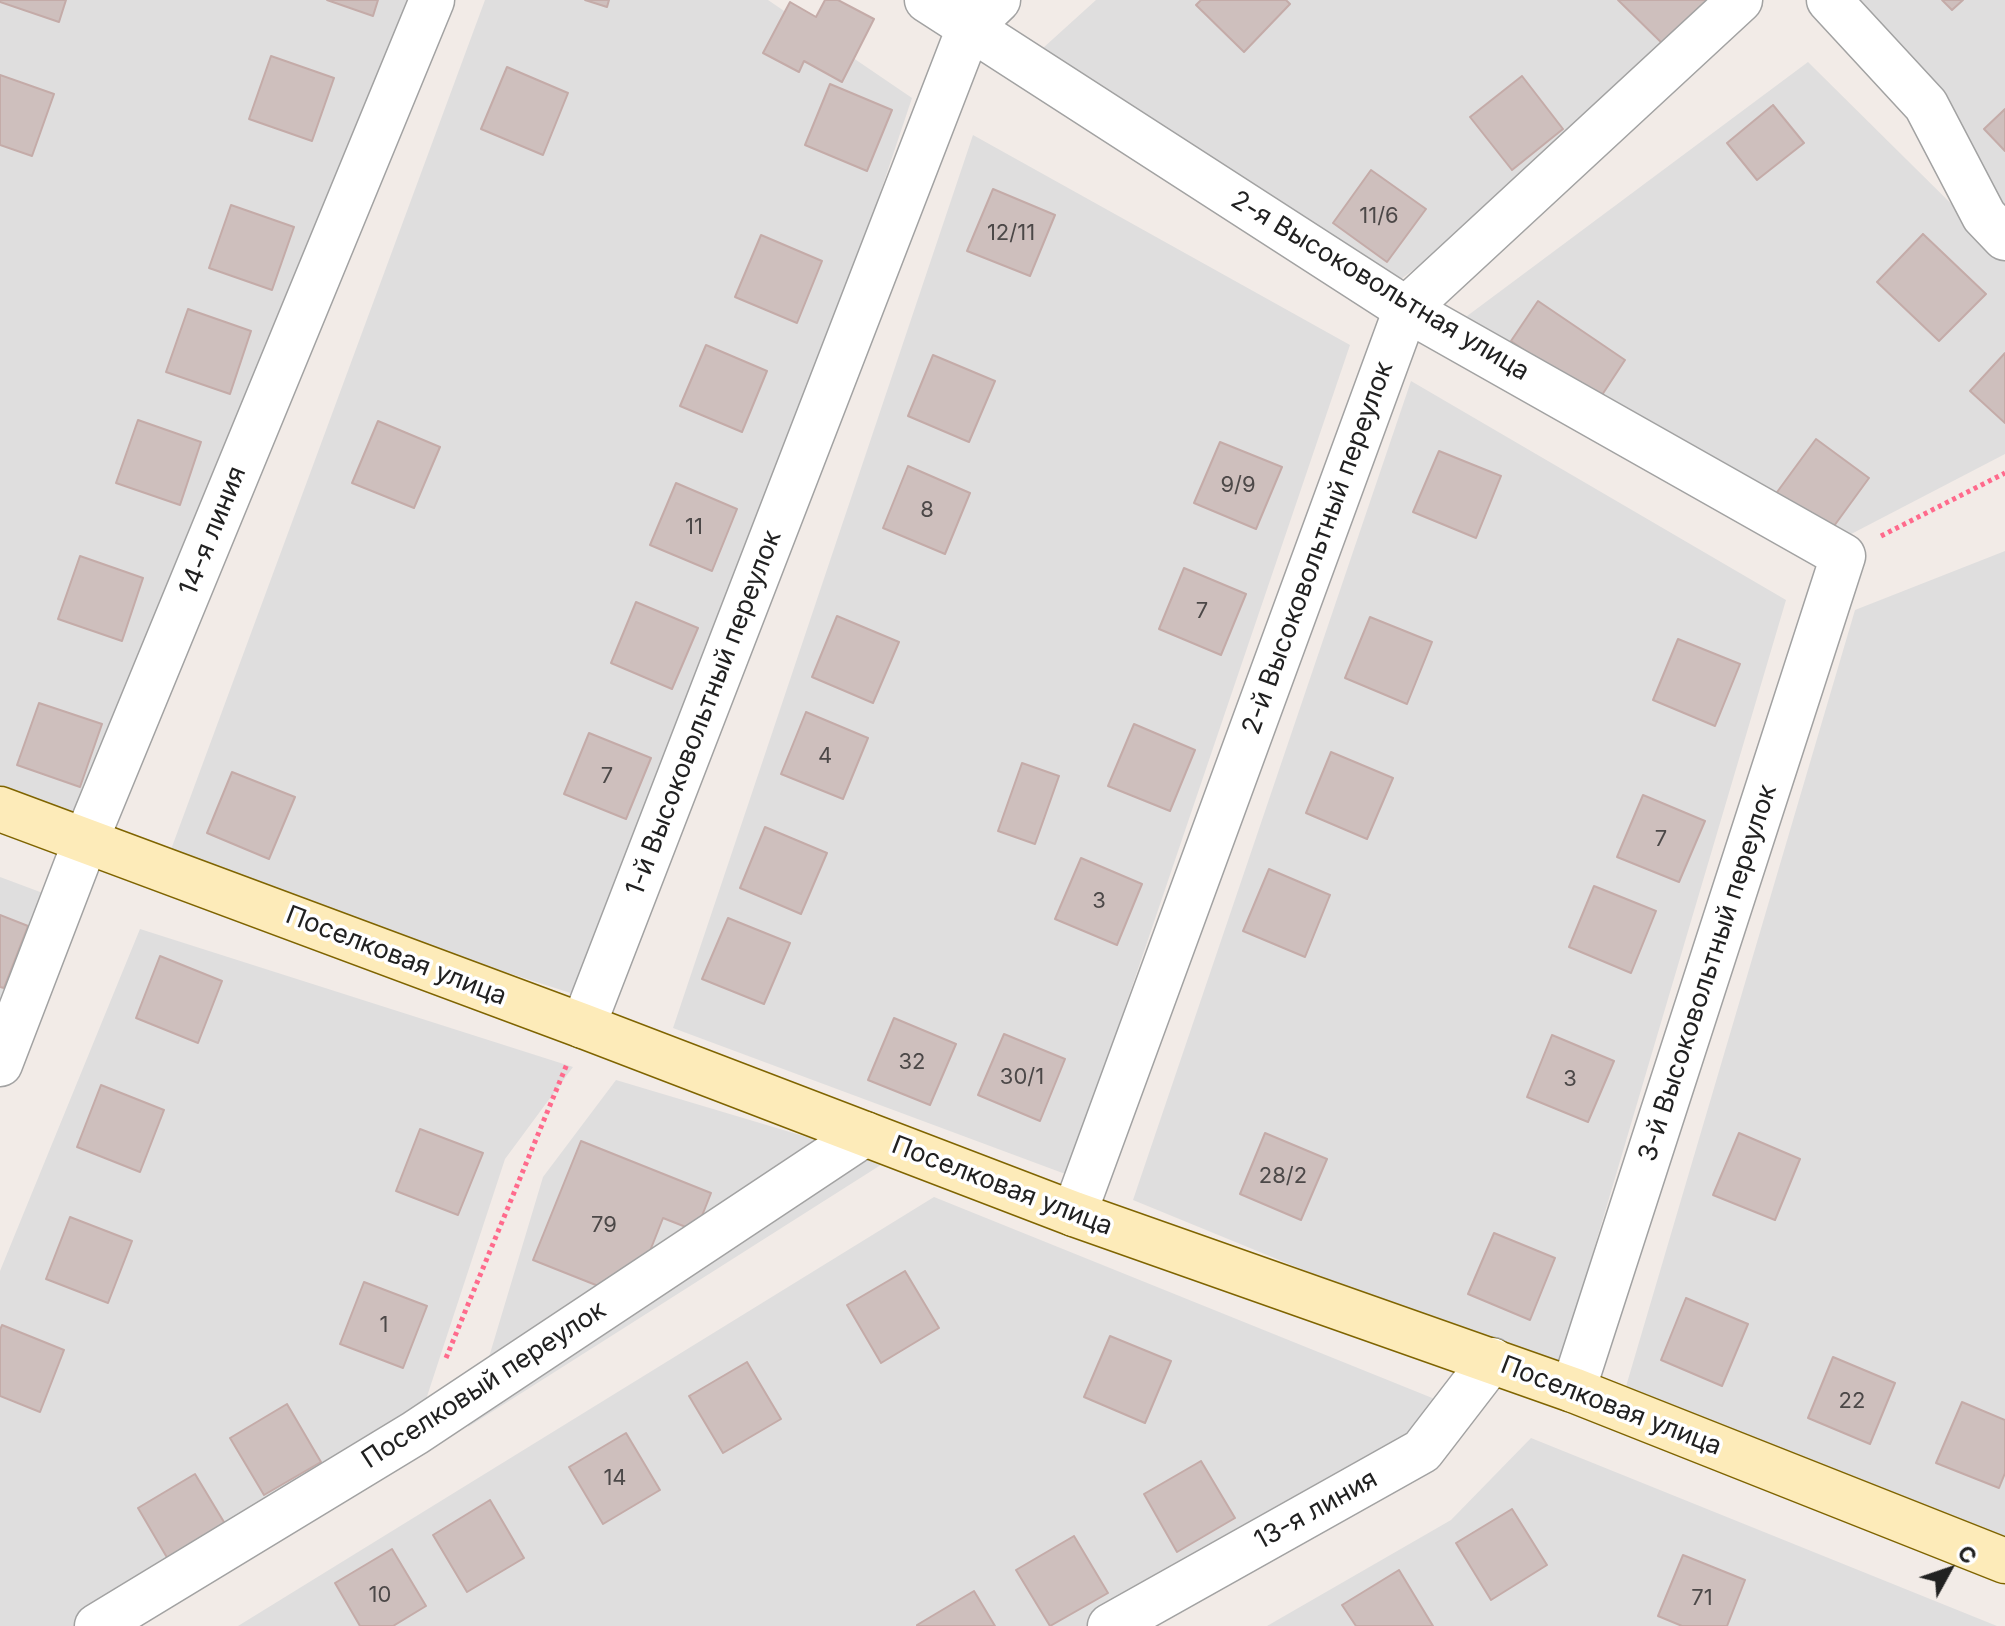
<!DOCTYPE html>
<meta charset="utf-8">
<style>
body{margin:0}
#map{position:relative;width:2005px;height:1626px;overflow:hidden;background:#f2ebe7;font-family:Inter,sans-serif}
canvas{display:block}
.north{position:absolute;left:1909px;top:1530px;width:80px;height:80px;-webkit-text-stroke:6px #fff;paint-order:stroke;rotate:50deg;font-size:22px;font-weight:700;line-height:32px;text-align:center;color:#212121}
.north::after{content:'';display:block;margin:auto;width:28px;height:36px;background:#212121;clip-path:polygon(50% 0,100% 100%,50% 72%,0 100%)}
</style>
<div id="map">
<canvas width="2005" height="1626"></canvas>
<div class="north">С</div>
</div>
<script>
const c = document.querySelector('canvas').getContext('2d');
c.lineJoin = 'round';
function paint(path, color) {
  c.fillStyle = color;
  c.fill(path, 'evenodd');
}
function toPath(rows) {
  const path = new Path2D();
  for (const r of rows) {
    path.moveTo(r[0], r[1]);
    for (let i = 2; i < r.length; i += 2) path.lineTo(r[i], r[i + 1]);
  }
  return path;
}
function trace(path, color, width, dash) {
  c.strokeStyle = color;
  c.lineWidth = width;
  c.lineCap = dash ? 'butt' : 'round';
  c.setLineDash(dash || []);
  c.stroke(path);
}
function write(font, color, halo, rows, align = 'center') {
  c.font = font + ' Inter,sans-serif';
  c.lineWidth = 7;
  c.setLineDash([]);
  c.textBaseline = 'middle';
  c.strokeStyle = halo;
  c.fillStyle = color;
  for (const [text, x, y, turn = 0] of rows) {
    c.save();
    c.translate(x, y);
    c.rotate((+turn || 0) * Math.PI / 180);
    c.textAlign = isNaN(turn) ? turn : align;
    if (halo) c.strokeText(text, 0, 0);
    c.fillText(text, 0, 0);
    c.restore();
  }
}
const residential = toPath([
 [0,0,412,0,100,841,0,802],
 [485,0,768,0,912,98,608,1005,166,863],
 [1096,0,1748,0,1759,12,1389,288,1011,77],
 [1811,0,2005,0,2005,215],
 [1808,62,2005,257,2005,454,1830,545,1455,325],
 [973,135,1350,345,1068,1175,673,1028],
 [1411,381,1786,600,1557,1374,1133,1200],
 [2005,551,2005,1539,1622,1400,1855,610],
 [0,877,75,905,0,1087],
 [140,929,573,1067,505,1159,414,1436,106,1626,0,1626,0,1271],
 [616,1080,887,1161,468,1427,543,1177],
 [934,1197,1462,1410,1128,1626,238,1626],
 [1531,1438,1997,1626,1267,1626,1451,1520]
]);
const building = toPath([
 [0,0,66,0,59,22,0,2,0,0],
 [327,0,378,0,373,16,327,0],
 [585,0,609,0,607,7,585,0],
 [825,0,838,0,874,19,842,82,804,61,799,72,763,53,790,2,816,17,825,0],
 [1201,0,1286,0,1290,4,1244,52,1196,5,1201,0],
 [1618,0,1714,0,1667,48,1618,0],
 [1942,0,1963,0,1952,10,1942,0],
 [271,56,334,78,312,141,249,119,271,56],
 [507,67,568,93,543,155,481,129,507,67],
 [0,75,54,94,32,156,0,145,0,75],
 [1522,76,1563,129,1512,170,1470,117,1522,76],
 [830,84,892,110,867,171,805,145,830,84],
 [1773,105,1804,143,1757,180,1727,143,1773,105],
 [2005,109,2005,151,1984,129,2005,109],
 [1371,170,1426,209,1387,262,1333,223,1371,170],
 [993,189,1055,215,1030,276,967,251,993,189],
 [231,205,294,227,272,290,209,268,231,205],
 [1923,234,1986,294,1939,341,1877,282,1923,234],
 [761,235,822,261,797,323,735,297,761,235],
 [1538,301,1625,360,1598,401,1511,341,1538,301],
 [188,309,251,331,230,394,166,372,188,309],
 [706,345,767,371,742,432,680,406,706,345],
 [2005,353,2005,423,1970,391,2005,353],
 [933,355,995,381,969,442,908,416,933,355],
 [138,420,201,442,180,505,116,483,138,420],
 [378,421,440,447,414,508,352,483,378,421],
 [1816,439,1869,478,1826,537,1772,499,1816,439],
 [1220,442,1282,467,1256,529,1194,503,1220,442],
 [1439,451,1501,476,1476,538,1413,512,1439,451],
 [908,466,970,493,945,554,883,528,908,466],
 [676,483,737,509,712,571,650,545,676,483],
 [80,556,143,578,122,641,58,619,80,556],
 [1184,568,1246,594,1221,655,1159,629,1184,568],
 [636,602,698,628,672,689,611,663,636,602],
 [837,616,899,642,873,703,812,677,837,616],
 [1370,617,1432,642,1407,704,1345,678,1370,617],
 [1678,639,1740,664,1715,726,1653,700,1678,639],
 [39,703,102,724,80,787,17,765,39,703],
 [806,712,868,738,843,799,781,774,806,712],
 [1134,724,1195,750,1170,811,1108,786,1134,724],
 [589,733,651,758,626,819,564,794,589,733],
 [1331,752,1393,778,1367,839,1306,813,1331,752],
 [1022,763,1059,776,1035,844,998,831,1022,763],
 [232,772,295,797,269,859,207,833,232,772],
 [1643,795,1705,821,1679,882,1617,857,1643,795],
 [765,827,827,853,801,914,740,888,765,827],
 [1081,858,1142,884,1117,945,1055,919,1081,858],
 [1269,869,1330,895,1305,957,1243,931,1269,869],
 [1594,886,1656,911,1631,973,1569,947,1594,886],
 [0,915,28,926,4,988,0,987,0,915],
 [728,918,790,943,764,1004,702,979,728,918],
 [160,956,222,981,198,1043,136,1018,160,956],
 [894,1018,956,1044,930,1105,868,1080,894,1018],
 [1004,1034,1065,1059,1040,1121,978,1095,1004,1034],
 [1552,1035,1614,1061,1588,1122,1527,1097,1552,1035],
 [101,1085,164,1110,140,1172,77,1147,101,1085],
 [420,1129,483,1153,458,1215,396,1191,420,1129],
 [1265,1133,1327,1159,1301,1220,1240,1194,1265,1133],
 [1739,1133,1800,1159,1775,1220,1713,1195,1739,1133],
 [581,1141,711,1193,696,1231,663,1218,631,1299,533,1260,581,1141],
 [70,1217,132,1241,108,1303,46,1279,70,1217],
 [1494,1233,1555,1258,1530,1320,1468,1294,1494,1233],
 [905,1271,939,1328,881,1363,847,1305,905,1271],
 [364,1282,427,1306,403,1368,340,1344,364,1282],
 [1686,1298,1748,1324,1722,1386,1661,1360,1686,1298],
 [2,1325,64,1350,40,1412,0,1396,0,1330,2,1325],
 [1110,1336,1171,1361,1145,1423,1084,1397,1110,1336],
 [1833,1357,1895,1383,1870,1444,1808,1418,1833,1357],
 [747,1362,781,1419,723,1453,689,1396,747,1362],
 [1962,1402,2005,1420,2005,1473,1999,1488,1936,1463,1962,1402],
 [287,1404,321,1462,264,1495,230,1438,287,1404],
 [626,1433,660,1490,603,1524,569,1467,626,1433],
 [1201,1461,1235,1518,1177,1552,1144,1494,1201,1461],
 [195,1474,230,1532,172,1566,138,1508,195,1474],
 [490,1500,524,1558,467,1592,433,1535,490,1500],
 [1512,1509,1547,1565,1491,1600,1456,1543,1512,1509],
 [1074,1536,1108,1593,1050,1626,1016,1570,1074,1536],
 [392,1549,426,1606,393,1626,360,1626,335,1583,392,1549],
 [1683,1555,1745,1580,1727,1626,1682,1626,1658,1616,1683,1555],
 [1399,1570,1433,1626,1356,1626,1342,1605,1399,1570],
 [974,1591,995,1626,917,1626,917,1625,974,1591]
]);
const path = toPath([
 [1881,536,2005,473],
 [446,1358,567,1064]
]);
const street = toPath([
 [927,0,1406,309,1843,556,1573,1390],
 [1829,0,1926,105,1984,216,2005,238],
 [583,1026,969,28,998,0],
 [0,1064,86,840,432,0],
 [1074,1214,1406,309,1740,0],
 [97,1626,415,1433,865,1134],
 [1110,1626,1422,1451,1492,1360]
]);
const secondary = toPath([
 [0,809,583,1026,1074,1214,1573,1390,2005,1561]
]);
const numberNames = [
 ["11/6",1379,216],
 ["12/11",1011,233],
 ["9/9",1238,485],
 ["8",927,510],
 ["11",694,527],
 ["7",1202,611],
 ["4",825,756],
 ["7",607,776],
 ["7",1661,839],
 ["3",1099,901],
 ["32",912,1062],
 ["30/1",1022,1077],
 ["3",1570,1079],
 ["28/2",1283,1176],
 ["79",604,1225],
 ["1",384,1325],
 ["22",1852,1401],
 ["14",615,1478],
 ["10",380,1595],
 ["71",1702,1598]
];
const streetNames = [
 ["2-я Высоковольтная улица",1380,286,31],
 ["14-я линия",213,531,-68],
 ["2-й Высоковольтный переулок",1318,548,-70],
 ["1-й Высоковольтный переулок",704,713,-69],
 ["Поселковая улица",396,956,21],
 ["3-й Высоковольтный переулок",1708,973,-72],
 ["Поселковая улица",1002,1186,21],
 ["Поселковый переулок",484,1385,-33],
 ["Поселковая улица",1611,1406,21],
 ["13-я линия",1316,1510,-29]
];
paint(residential, '#dfdede');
paint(building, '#cebfbd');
trace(building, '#c4aba8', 2);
trace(street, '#a2a2a2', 47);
trace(secondary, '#7f6400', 47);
trace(path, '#ff6a8c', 5, [4, 4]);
trace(street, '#fff', 44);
trace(secondary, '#fdebb9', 44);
write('22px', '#4c4848', null, numberNames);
write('26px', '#212121', '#fff', streetNames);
</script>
